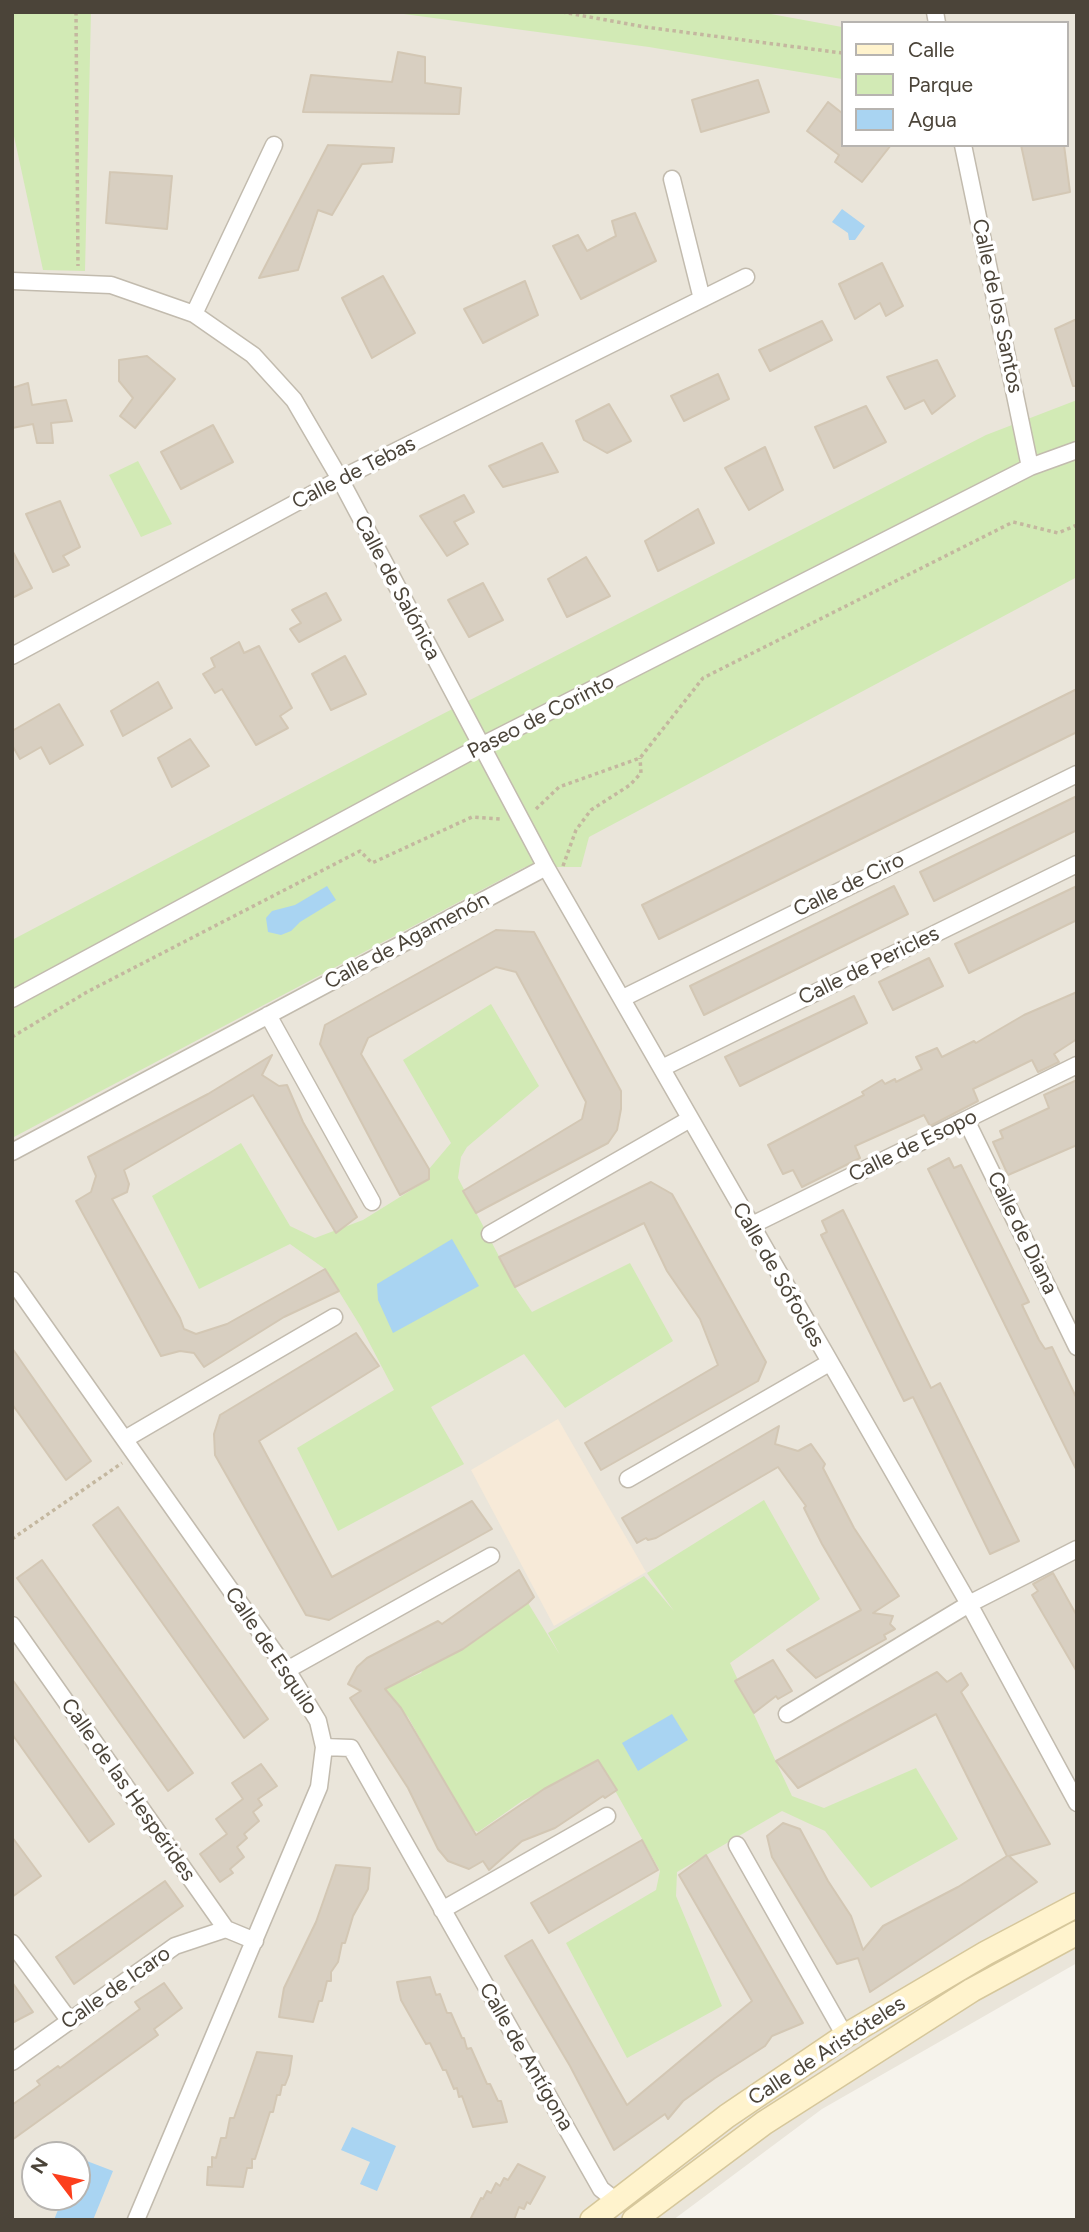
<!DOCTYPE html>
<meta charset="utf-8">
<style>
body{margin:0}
#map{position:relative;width:1089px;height:2232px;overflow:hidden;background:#f6f3ec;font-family:Figtree,sans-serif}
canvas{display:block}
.frame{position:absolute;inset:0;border:14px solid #4b4439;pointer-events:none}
.legend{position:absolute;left:841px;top:21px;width:228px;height:126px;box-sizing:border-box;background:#fff;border:2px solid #b7b4b0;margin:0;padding:9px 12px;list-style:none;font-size:21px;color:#4b4439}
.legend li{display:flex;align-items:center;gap:14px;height:35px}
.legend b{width:35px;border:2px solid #b7b4b0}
.north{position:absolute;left:21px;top:2141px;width:70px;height:70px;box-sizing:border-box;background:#fff;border:2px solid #b7b4b0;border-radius:50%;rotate:302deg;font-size:19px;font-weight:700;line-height:28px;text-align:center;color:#4b4439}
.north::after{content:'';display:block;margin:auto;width:24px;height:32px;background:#fc3f1d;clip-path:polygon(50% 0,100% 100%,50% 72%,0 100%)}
</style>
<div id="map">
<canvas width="1089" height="2232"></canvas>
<div class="frame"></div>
<ul class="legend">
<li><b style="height:9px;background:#fff3cd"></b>Calle</li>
<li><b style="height:19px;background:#d2eab5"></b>Parque</li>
<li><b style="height:19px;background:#a9d4f2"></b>Agua</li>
</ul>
<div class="north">N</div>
</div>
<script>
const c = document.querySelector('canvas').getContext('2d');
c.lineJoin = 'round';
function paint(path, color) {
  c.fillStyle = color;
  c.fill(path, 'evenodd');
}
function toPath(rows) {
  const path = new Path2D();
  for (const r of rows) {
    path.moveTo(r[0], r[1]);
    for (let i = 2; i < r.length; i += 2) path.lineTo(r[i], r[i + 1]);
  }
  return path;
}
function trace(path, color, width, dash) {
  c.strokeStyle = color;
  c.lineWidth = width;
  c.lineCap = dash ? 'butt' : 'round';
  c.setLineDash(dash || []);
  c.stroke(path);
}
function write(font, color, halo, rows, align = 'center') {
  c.font = font + ' Figtree,sans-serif';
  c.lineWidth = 7;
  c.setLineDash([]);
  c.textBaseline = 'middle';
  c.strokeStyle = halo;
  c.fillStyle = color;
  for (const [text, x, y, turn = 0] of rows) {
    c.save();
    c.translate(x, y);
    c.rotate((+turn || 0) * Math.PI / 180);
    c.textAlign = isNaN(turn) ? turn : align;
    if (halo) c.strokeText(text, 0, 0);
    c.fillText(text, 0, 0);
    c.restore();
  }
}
const residential = toPath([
 [12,12,1077,12,1077,1963,822,2109,673,2220,12,2220],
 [842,23,1066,23,1066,145,842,145],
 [35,2155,77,2155,77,2197,35,2197]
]);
const commercial = toPath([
 [558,1419,646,1572,554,1626,471,1470]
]);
const green = toPath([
 [12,12,91,12,85,271,43,270,12,127],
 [389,12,760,12,842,27,842,79,649,47],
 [1077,400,1077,577,589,837,581,867,525,867,12,1138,12,940,431,720,986,435],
 [138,461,172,524,141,537,109,475],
 [491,1004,539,1086,467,1147,461,1157,458,1178,515,1287,532,1312,630,1263,673,1341,565,1408,524,1354,431,1407,464,1464,338,1531,297,1448,394,1390,361,1327,325,1269,290,1244,199,1289,152,1196,241,1143,290,1226,315,1238,363,1220,429,1179,429,1169,451,1143,403,1060],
 [764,1500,820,1599,730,1663,792,1796,824,1808,916,1768,958,1839,871,1888,825,1831,782,1811,677,1872,676,1896,722,2006,627,2058,566,1943,656,1890,660,1871,598,1760,561,1780,543,1796,538,1793,522,1801,478,1832,472,1829,450,1793,408,1717,368,1679,405,1675,407,1679,421,1673,425,1666,464,1649,528,1603,560,1655,548,1633,644,1576,674,1611,647,1573]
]);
const water = toPath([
 [842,209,865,226,855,240,849,240,848,233,832,222],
 [327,886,336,900,300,922,291,931,281,935,268,932,266,918,272,911,295,905],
 [452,1239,479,1286,393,1333,378,1300,377,1284],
 [672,1714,688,1740,638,1771,622,1743],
 [352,2127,396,2146,377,2191,360,2184,370,2162,341,2150],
 [79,2158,113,2171,93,2220,54,2220,63,2197,77,2197]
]);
const building = toPath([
 [398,52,425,57,425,83,461,88,459,114,303,112,311,75,392,82,398,52],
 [758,80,769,112,701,132,692,100,758,80],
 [828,102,842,113,842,145,891,145,862,182,835,162,839,155,807,131,828,102],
 [328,145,394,148,392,162,362,164,332,215,318,210,298,270,259,278,328,145],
 [1021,145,1064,145,1070,192,1033,200,1021,145],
 [110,172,172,176,167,229,106,223,110,172],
 [635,213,656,261,581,299,553,246,578,235,587,251,616,236,612,221,635,213],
 [882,263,903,306,886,316,880,303,855,319,839,284,882,263],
 [383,276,415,333,372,358,342,298,383,276],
 [525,281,538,315,483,343,464,309,525,281],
 [1077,319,1077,386,1073,386,1055,329,1077,319],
 [822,321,832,340,770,371,759,350,822,321],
 [147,356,175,379,135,428,120,416,133,398,119,381,119,360,147,356],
 [937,360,955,396,932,414,924,400,905,409,887,377,937,360],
 [718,374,729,399,684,421,671,396,718,374],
 [28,383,32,405,66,400,72,421,51,423,53,443,37,443,33,424,12,428,12,388,28,383],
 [609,404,631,441,607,453,584,440,576,421,609,404],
 [866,406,886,442,834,468,815,427,866,406],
 [213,425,233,462,181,489,161,452,213,425],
 [542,443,558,472,503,487,489,466,542,443],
 [765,447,783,490,749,510,725,468,765,447],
 [464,495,474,512,454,522,468,544,447,556,420,516,464,495],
 [60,501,80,547,63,556,69,565,53,572,26,514,60,501],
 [698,509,714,543,658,571,645,541,698,509],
 [12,550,32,588,12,598,12,550],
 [586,557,610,596,567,617,548,579,586,557],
 [483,583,503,620,469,637,448,600,483,583],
 [326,593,341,620,299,642,290,629,301,623,292,610,326,593],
 [239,642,244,653,259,646,292,708,280,716,288,728,256,745,222,689,215,693,203,674,215,667,211,658,239,642],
 [345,656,366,694,331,710,312,674,345,656],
 [158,682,172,708,123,736,111,711,158,682],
 [1077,689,1077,732,659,939,642,905,1077,689],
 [59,704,83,745,50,764,41,747,20,759,12,745,12,731,59,704],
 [190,739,209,766,172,787,158,758,190,739],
 [1077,796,1077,830,934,901,920,872,1077,796],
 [894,886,908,914,704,1015,690,986,894,886],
 [1077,886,1077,920,969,973,955,944,1077,886],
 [496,930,534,932,621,1091,621,1109,617,1130,608,1143,476,1213,463,1191,582,1119,586,1102,516,972,496,967,368,1038,361,1054,429,1169,429,1179,400,1195,320,1044,325,1025,496,930],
 [929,958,943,986,893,1010,879,982,929,958],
 [1077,992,1077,1039,1054,1054,1059,1062,1038,1072,1032,1060,973,1089,978,1101,930,1126,924,1115,855,1146,860,1158,802,1187,793,1170,783,1174,768,1145,864,1095,862,1092,882,1080,885,1084,895,1079,896,1082,922,1069,916,1057,937,1048,942,1057,974,1041,976,1043,1024,1015,1077,992],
 [854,996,867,1023,740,1086,725,1057,854,996],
 [272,1055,262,1075,279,1086,287,1085,303,1122,357,1217,336,1233,253,1095,124,1170,129,1184,127,1192,112,1199,180,1318,184,1329,196,1334,227,1324,325,1269,339,1291,284,1317,204,1367,194,1353,180,1351,161,1356,76,1201,91,1192,96,1176,88,1157,208,1094,272,1055],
 [1077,1080,1077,1145,1008,1175,993,1142,1003,1138,1000,1131,1049,1108,1044,1095,1077,1080],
 [949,1158,954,1168,961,1165,1029,1302,1022,1305,1039,1340,1045,1349,1052,1347,1077,1399,1077,1471,928,1169,949,1158],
 [651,1182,672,1194,766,1362,758,1381,601,1470,585,1443,718,1365,700,1319,667,1271,644,1223,515,1287,499,1257,651,1182],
 [843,1210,931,1388,940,1383,1019,1541,990,1554,922,1415,913,1397,904,1401,821,1235,827,1232,822,1221,843,1210],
 [356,1333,379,1366,259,1441,332,1577,472,1501,492,1529,329,1620,306,1615,215,1455,214,1434,220,1415,356,1333],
 [12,1348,91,1461,66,1480,12,1404,12,1348],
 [779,1426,775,1444,798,1451,811,1444,825,1464,823,1468,854,1528,899,1596,873,1613,893,1616,890,1624,895,1629,884,1635,886,1639,816,1678,787,1650,861,1610,822,1544,804,1508,806,1506,778,1467,656,1538,648,1540,646,1538,637,1543,622,1518,779,1426],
 [118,1507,268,1719,244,1738,93,1525,118,1507],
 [42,1560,193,1773,168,1791,17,1578,42,1560],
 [519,1570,534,1597,528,1603,463,1649,385,1689,401,1708,476,1835,544,1789,598,1760,617,1790,605,1798,603,1796,555,1828,522,1841,489,1870,483,1861,469,1869,448,1861,438,1849,408,1788,350,1698,361,1691,348,1684,357,1667,367,1658,438,1621,442,1624,519,1570],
 [1053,1573,1077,1616,1077,1672,1032,1595,1038,1591,1033,1584,1053,1573],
 [773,1660,792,1691,778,1699,776,1696,754,1713,735,1681,773,1660],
 [937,1672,947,1682,961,1673,968,1685,961,1692,1050,1844,1009,1856,1037,1882,870,1992,858,1958,837,1964,772,1857,767,1836,783,1823,800,1829,828,1881,851,1916,863,1950,883,1926,958,1887,1007,1856,936,1714,798,1788,776,1761,937,1672],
 [12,1679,114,1824,89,1842,12,1734,12,1679],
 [261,1764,277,1786,258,1799,262,1805,253,1812,259,1821,244,1834,247,1838,237,1847,244,1857,230,1869,233,1873,220,1882,200,1854,227,1834,216,1819,243,1799,232,1783,261,1764],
 [12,1837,41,1876,12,1897,12,1837],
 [642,1840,658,1870,549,1933,531,1903,642,1840],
 [706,1855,803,2023,772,2036,765,2046,715,2078,683,2101,668,2119,665,2114,614,2150,570,2066,505,1956,532,1940,627,2105,752,2001,679,1875,706,1855],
 [336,1865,370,1868,368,1889,353,1916,345,1943,342,1943,338,1962,331,1972,331,1981,327,1981,322,2001,319,2001,313,2022,279,2017,284,1988,316,1922,336,1865],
 [165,1881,183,1906,74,1984,56,1957,165,1881],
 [430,1977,436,1995,440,1994,447,2013,451,2013,462,2038,464,2038,467,2049,471,2048,487,2084,490,2084,498,2101,501,2101,507,2122,473,2127,462,2096,459,2097,457,2088,454,2089,446,2070,443,2070,430,2043,426,2044,401,2000,397,1982,430,1977],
 [12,1982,33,2012,12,2023,12,1982],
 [164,1983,182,2008,154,2029,158,2035,12,2140,12,2105,40,2085,37,2081,58,2066,60,2068,140,2009,135,2002,164,1983],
 [257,2052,292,2056,289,2075,285,2085,282,2085,280,2095,277,2095,273,2112,270,2112,255,2159,252,2159,252,2168,247,2168,243,2187,207,2185,208,2167,212,2167,212,2157,216,2158,221,2138,226,2138,230,2118,234,2118,257,2052],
 [518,2164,545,2177,530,2204,527,2202,524,2209,519,2207,514,2220,470,2220,481,2198,483,2199,487,2191,491,2193,496,2183,500,2186,504,2178,508,2180,518,2164]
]);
const path = toPath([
 [76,12,78,266],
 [562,12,645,27,842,53],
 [536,809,559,787,640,758,703,678,1013,522,1058,533,1077,525],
 [563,866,576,830,591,810,630,785,641,773,640,758],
 [12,1037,87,992,360,851,372,863,472,817,501,819],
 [12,1539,122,1463]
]);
const street = toPath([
 [935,12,937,23],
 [963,145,1030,467],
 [672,179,702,299],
 [12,281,111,285,194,314,253,355,294,400,340,479,546,867,969,1604,1077,1803],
 [194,314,274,145],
 [12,656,340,479,746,277],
 [623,998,1077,774],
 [12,999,481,746,1030,467,1077,450],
 [268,1015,372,1202],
 [662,1068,1077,864],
 [966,1120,1077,1347],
 [12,1152,546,867],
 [750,1226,1077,1065],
 [490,1234,690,1119],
 [12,1280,287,1670,318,1721,324,1747,319,1787,136,2220],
 [125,1439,334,1317],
 [628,1479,829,1363],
 [12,1625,226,1929,255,1941],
 [287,1670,491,1556],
 [787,1714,969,1604,1077,1549],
 [324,1747,351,1748,601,2189,615,2200],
 [737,1845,845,2036],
 [442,1910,607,1816],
 [12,1943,69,2020],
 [12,2062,175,1946,226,1929]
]);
const secondary = toPath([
 [592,2220,727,2116,845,2036,986,1953,1077,1905],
 [634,2220,764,2123,972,1990,1077,1933]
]);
const streetNames = [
 ["Calle de los Santos",997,306,78],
 ["Calle de Tebas",354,473,-27],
 ["Calle de Salónica",397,588,62],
 ["Paseo de Corinto",541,717,-27],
 ["Calle de Ciro",849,885,-26],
 ["Calle de Agamenón",407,941,-28],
 ["Calle de Pericles",869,966,-26],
 ["Calle de Esopo",913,1146,-26],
 ["Calle de Diana",1022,1233,64],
 ["Calle de Sófocles",778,1275,60],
 ["Calle de Esquilo",271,1651,56],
 ["Calle de las Hespérides",128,1790,55],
 ["Calle de Icaro",116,1988,-35],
 ["Calle de Aristóteles",827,2051,-33],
 ["Calle de Antígona",526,2057,60]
];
paint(residential, '#eae5da');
paint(commercial, '#f7ead8');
paint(green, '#d2eab5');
paint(water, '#a9d4f2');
paint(building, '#d8cfc1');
trace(building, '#d3c7b4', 2);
trace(street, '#c2bbae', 19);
trace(secondary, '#d6c79b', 26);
trace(path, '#c4b79f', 3.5, [3.5, 3.5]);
trace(street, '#fff', 16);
trace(secondary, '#fff3cd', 23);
write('21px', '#4b4439', '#fff', streetNames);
</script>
